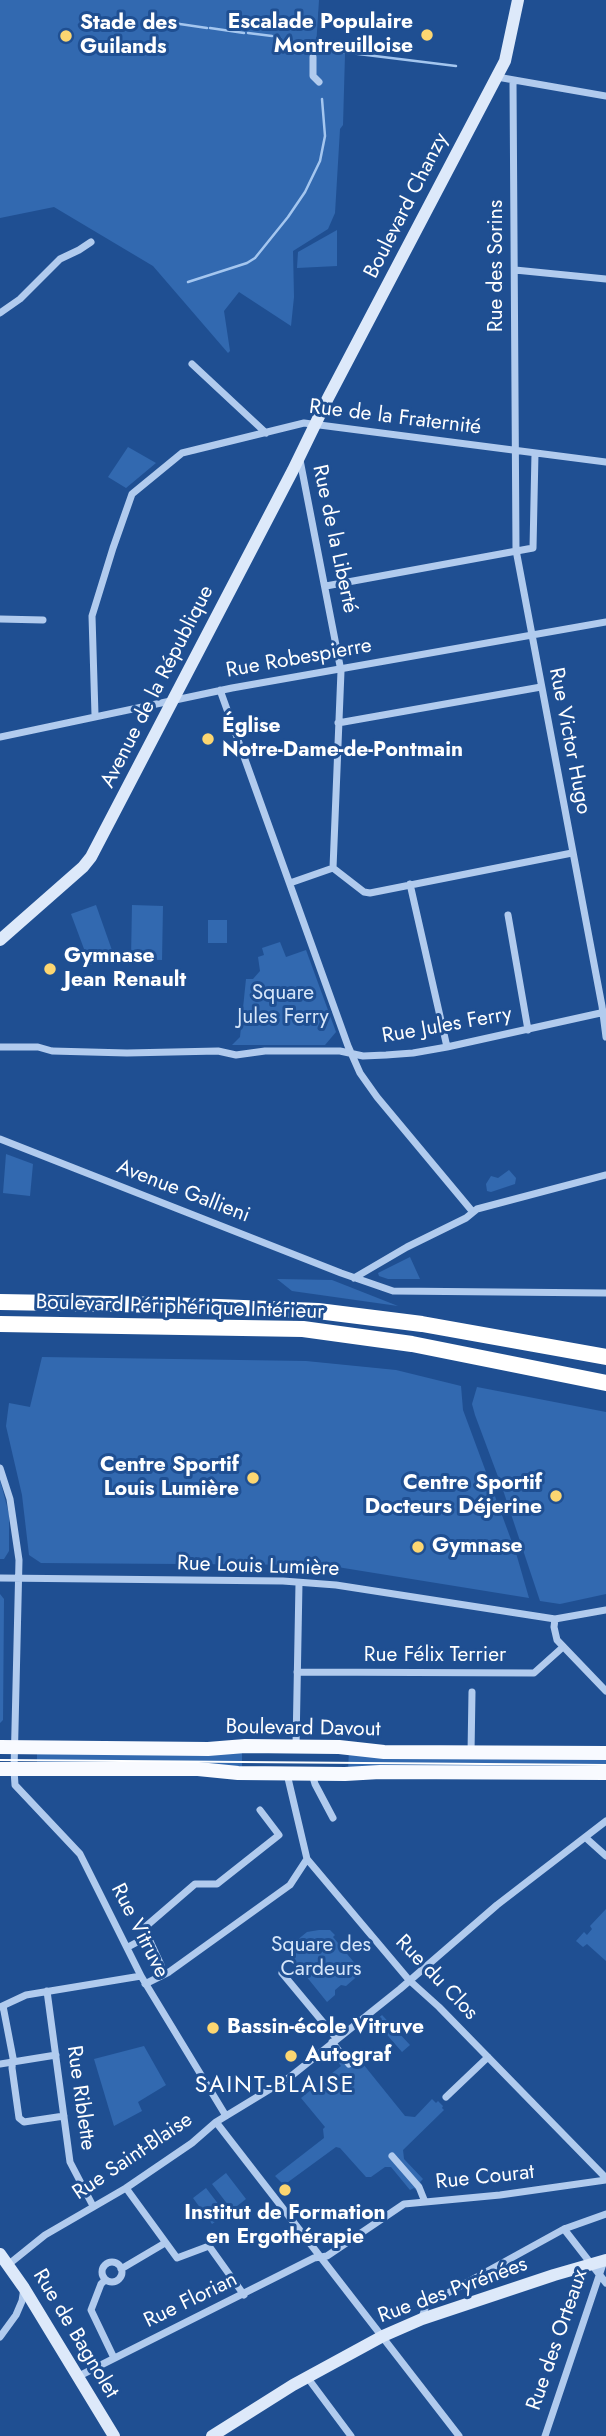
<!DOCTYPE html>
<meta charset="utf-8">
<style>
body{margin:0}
canvas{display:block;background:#1f4f92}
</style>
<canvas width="606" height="2436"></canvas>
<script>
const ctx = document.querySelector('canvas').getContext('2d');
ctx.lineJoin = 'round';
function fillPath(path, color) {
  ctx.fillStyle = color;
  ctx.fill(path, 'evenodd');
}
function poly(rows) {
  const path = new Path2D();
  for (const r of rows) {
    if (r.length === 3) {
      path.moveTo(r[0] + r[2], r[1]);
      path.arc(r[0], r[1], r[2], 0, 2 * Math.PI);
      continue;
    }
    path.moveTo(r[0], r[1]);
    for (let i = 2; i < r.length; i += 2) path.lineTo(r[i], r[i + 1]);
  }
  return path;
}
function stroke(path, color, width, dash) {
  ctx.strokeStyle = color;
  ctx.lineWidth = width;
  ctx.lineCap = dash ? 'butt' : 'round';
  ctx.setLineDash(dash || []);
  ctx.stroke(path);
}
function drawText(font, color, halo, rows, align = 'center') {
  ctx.font = font + ' Jost,sans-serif';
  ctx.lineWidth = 6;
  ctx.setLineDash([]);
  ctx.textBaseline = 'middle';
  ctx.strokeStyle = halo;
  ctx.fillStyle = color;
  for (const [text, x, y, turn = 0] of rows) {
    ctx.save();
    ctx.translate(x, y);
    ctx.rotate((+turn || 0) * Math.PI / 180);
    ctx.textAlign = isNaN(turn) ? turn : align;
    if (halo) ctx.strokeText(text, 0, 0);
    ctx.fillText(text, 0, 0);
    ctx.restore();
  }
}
const green = poly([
 [0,0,319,0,316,47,345,54,343,125,340,129,335,213,328,229,293,251,294,297,291,326,239,292,224,311,230,351,228,353,153,266,54,207,0,218],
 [337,230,337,266,297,268,298,252],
 [128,447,156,463,126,488,108,477],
 [96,905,114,956,90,965,71,914],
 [132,905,163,906,162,960,131,959],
 [208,920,227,920,227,943,208,943],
 [280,942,286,957,306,950,336,1032,325,1045,232,1045,240,1037,246,979,253,979,260,971,258,957,264,955,262,948],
 [6,1154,33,1164,30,1196,3,1193],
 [509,1170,516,1178,515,1184,491,1192,487,1191,486,1184,491,1176,498,1178],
 [410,1257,420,1279,388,1279,379,1276,378,1273],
 [277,1279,332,1280,398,1306,292,1291],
 [42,1357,306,1361,396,1370,461,1386,463,1410,516,1553,529,1598,325,1565,41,1563,29,1555,22,1495,6,1426,9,1403,30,1407],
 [477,1387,606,1412,606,1594,560,1604,540,1601,503,1490,475,1415,472,1404],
 [0,1480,9,1514,9,1551,4,1559,0,1559],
 [0,1594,4,1599,3,1720,0,1723],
 [242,1750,242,1769,37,1763,37,1754],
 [349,1751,606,1758,606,1767,348,1770],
 [606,1909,606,1961,587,1944,583,1947,576,1941,584,1932,587,1935,592,1929,590,1926],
 [319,1930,330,1930,335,1935,333,1937,362,1972,346,1986,341,1985,335,1990,335,1995,327,2002,285,1950,307,1932],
 [382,2015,410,2045,402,2052,375,2021],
 [144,2046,166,2085,138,2102,142,2111,114,2126,94,2059],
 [346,2049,352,2056,355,2054,405,2116,415,2117,432,2099,436,2103,438,2101,443,2106,442,2108,444,2110,403,2150,404,2159,423,2179,420,2182,422,2185,416,2190,414,2188,410,2190,391,2167,385,2167,371,2177,366,2177,340,2148,336,2147,284,2185,275,2176,324,2138,323,2129,325,2127,301,2098,341,2066,335,2058],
 [226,2173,246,2199,232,2210,212,2184],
 [206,2188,226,2214,212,2224,193,2198]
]);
const stream = poly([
 [173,23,207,28],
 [210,28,244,33],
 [248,33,272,36],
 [276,37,280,38],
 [326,50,456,66],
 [188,282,247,263,255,258,288,217,305,192,320,161,325,136,322,99]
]);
const street = poly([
 [313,57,313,76,319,82],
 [497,77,606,96],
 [513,81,516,550,602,1006,606,1037],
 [515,270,606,279],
 [0,313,20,299,60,259,79,250,91,242],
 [192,364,266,433],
 [300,460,341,671,333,868],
 [326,586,533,548,535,453],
 [0,619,43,620],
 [220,690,348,1046,360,1073,377,1097,472,1211],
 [95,715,92,616,113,548,132,494,182,453,304,423,606,462],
 [338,723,541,687],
 [0,737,232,688,606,622],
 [290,883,333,868,364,892,370,893,572,853],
 [410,884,447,1047],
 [508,915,528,1030],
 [0,1047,38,1047,52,1051,127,1053,218,1051,236,1055,265,1051,340,1051,363,1056,386,1055,413,1053,447,1047,605,1012],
 [0,1139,341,1273,393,1291,606,1293],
 [354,1278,407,1247,466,1218,477,1209,606,1175],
 [0,1468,10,1499,19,1560,14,1770,15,1785,80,1854,141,1976,226,2116],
 [0,1578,283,1581,336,1585,555,1619,606,1610],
 [555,1619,554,1627,557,1640,606,1691],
 [297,1672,534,1673,563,1647],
 [296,1746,299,1583],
 [471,1753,472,1692],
 [287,1774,307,1859,409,1980,439,2007,606,2178],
 [312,1774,315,1784,333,1818],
 [586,1838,606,1856],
 [128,1947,143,1939,157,1965,161,1965,144,1928,195,1884,217,1884,279,1835,260,1810],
 [282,1973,337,2039],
 [145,1984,169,1972,290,1885,307,1859],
 [47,1991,70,2162,93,2206],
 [3,2006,13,2058,12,2068,19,2118,24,2122,64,2116],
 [0,2007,26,1995,141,1976],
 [332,2042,349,2064],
 [0,2064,56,2055],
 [446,2097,488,2057],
 [216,2122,459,2436],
 [392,2156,419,2187,425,2202],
 [126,2188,177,2258,209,2246,244,2295],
 [564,2229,606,2283],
 [112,2272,10],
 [9,2264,45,2235,126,2188,192,2143,216,2122,290,2077,400,1989,497,1905,606,1821],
 [121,2269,165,2243],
 [105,2280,101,2284,91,2310,114,2358],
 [422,2318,426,2305,564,2229,606,2214],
 [0,2337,16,2315,22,2301,24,2288],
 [77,2377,314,2258,327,2256,404,2204,500,2195,606,2180],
 [307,2377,351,2436],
 [545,2436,604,2261]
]);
const secondary = poly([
 [0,940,83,867,91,857,293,470,328,398,505,61,518,0],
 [0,2254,24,2288,114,2436],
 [212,2436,293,2385,383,2336,422,2319,554,2275,606,2260]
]);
const primary = poly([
 [0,1747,208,1749,245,1746,339,1747,384,1752,606,1753],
 [0,1769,198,1769,238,1773,345,1774,380,1772,606,1773]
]);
const highway = poly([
 [0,1302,168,1305,318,1311,422,1324,606,1357],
 [0,1324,303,1329,412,1344,606,1383]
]);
const tram = poly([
 [0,1760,606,1765]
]);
const markers = [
 [427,35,7,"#fcd671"],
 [66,36,7,"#fcd671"],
 [208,739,7,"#fcd671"],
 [50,969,7,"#fcd671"],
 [253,1478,7,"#fcd671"],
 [556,1496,7,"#fcd671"],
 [418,1547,7,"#fcd671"],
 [213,2028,7,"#fcd671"],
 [291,2056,7,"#fcd671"],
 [285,2190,7,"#fcd671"]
];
const poiNames = [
 ["Escalade Populaire",413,23,"right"],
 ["Montreuilloise",413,47,"right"],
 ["Stade des",80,24],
 ["Guilands",80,48],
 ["Église",222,727],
 ["Notre-Dame-de-Pontmain",222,751],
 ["Gymnase",64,957],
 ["Jean Renault",64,981],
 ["Centre Sportif",239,1466,"right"],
 ["Louis Lumière",239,1490,"right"],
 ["Centre Sportif",542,1484,"right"],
 ["Docteurs Déjerine",542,1508,"right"],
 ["Gymnase",432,1547],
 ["Bassin-école Vitruve",227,2028],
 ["Autograf",305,2056],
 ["Institut de Formation",285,2214,"center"],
 ["en Ergothérapie",285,2238,"center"]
];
const streetNames = [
 ["Boulevard Chanzy",407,206,-63],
 ["Rue des Sorins",497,266,-90],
 ["Rue de la Fraternité",395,418,7],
 ["Rue de la Liberté",334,539,78],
 ["Rue Robespierre",299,659,-10],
 ["Avenue de la République",158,687,-63],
 ["Rue Victor Hugo",569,741,79],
 ["Rue Jules Ferry",447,1026,-10],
 ["Avenue Gallieni",183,1192,21],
 ["Boulevard Périphérique Intérieur",180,1308,2],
 ["Rue Louis Lumière",258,1567,2],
 ["Rue Félix Terrier",435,1656],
 ["Boulevard Davout",303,1729,1],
 ["Rue Vitruve",139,1931,63],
 ["Rue du Clos",436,1978,46],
 ["Rue Riblette",80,2098,82],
 ["Rue Saint-Blaise",133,2157,-34],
 ["Rue Courat",485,2178,-6],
 ["Rue des Pyrénées",453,2291,-20],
 ["Rue Florian",191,2301,-26],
 ["Rue de Bagnolet",75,2334,59],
 ["Rue des Orteaux",558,2340,-71]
];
const parkNames = [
 ["Square",283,994],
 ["Jules Ferry",283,1018],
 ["Square des",321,1946],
 ["Cardeurs",321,1970]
];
const neighbourhoodNames = [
 ["SAINT-BLAISE",275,2086]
];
fillPath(green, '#3269b0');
stroke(stream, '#a4c6ef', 2.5);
stroke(street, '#b1cbee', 7);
stroke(secondary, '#dde9fa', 12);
stroke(primary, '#f8faff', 14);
stroke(highway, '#fff', 16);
stroke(tram, '#fff', 2);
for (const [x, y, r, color] of markers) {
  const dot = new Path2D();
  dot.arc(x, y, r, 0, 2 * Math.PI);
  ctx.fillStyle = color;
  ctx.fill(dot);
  stroke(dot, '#1f4f92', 2.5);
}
drawText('bold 21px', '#fff', '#1f4f92', poiNames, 'left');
drawText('21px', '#fff', '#1f4f92', streetNames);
drawText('21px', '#d6e6fa', '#1f4f92', parkNames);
ctx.letterSpacing = '2px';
drawText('23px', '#fff', '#1f4f92', neighbourhoodNames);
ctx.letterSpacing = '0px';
</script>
